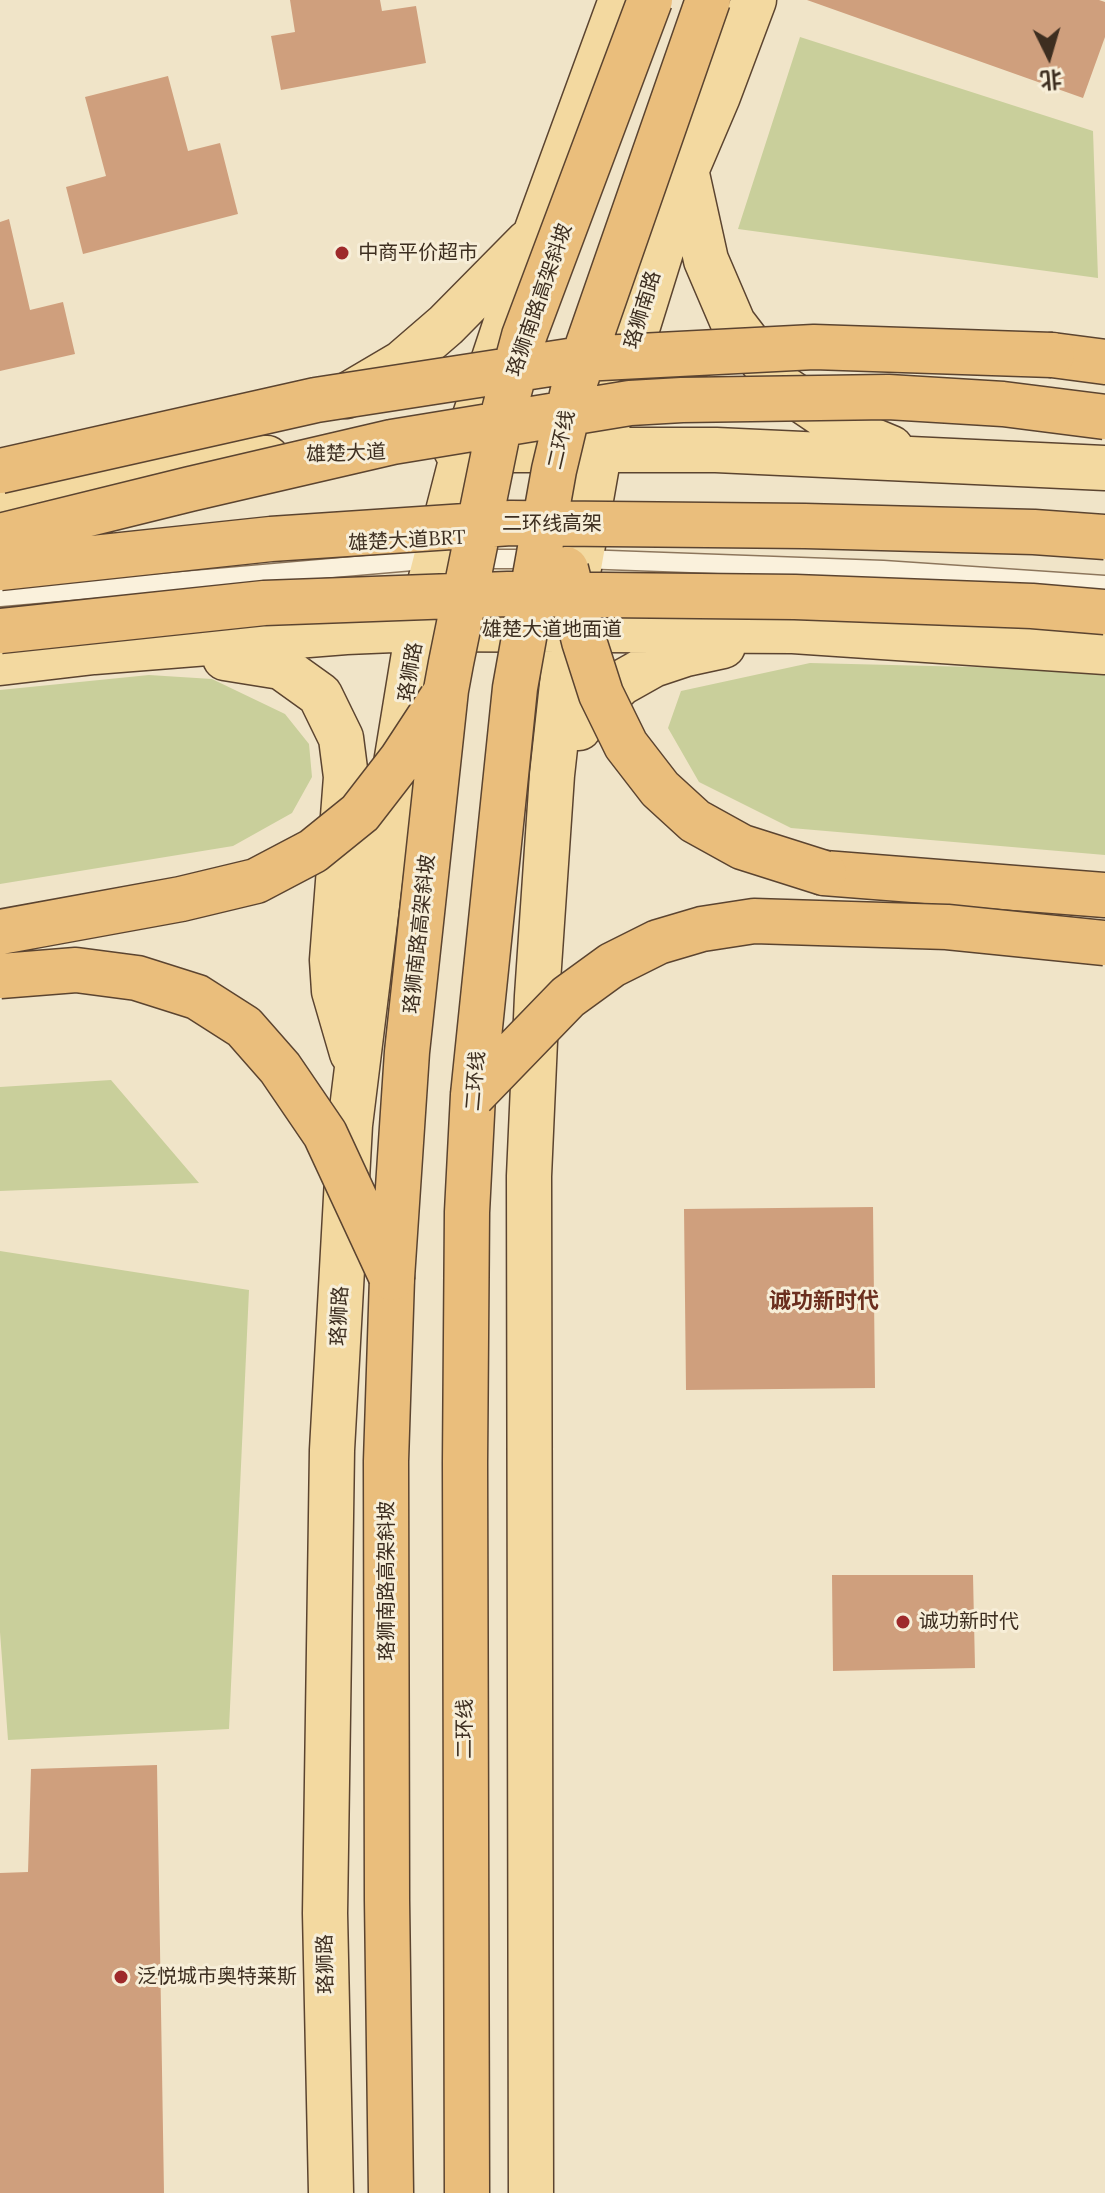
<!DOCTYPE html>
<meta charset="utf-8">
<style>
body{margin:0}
#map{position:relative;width:1105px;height:2193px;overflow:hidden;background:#f0e4c8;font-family:Lora,"Noto Sans SC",serif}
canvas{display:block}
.north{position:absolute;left:1009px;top:16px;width:80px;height:80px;-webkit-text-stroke:6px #f7eed8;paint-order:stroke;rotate:175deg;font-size:22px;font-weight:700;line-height:32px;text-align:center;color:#3d2e20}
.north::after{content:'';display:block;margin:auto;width:28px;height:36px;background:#3d2e20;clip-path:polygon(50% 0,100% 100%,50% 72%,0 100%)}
</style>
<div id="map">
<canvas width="1105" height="2193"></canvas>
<div class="north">北</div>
</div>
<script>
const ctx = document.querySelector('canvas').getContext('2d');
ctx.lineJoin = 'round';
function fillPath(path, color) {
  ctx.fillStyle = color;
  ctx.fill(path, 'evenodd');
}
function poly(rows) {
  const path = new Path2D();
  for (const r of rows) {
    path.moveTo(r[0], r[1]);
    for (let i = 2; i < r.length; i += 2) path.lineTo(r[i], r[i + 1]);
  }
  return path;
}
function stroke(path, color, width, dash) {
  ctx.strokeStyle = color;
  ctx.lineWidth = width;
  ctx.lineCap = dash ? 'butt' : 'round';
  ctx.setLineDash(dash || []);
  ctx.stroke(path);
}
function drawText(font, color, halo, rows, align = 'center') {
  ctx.font = font + ' Lora,"Noto Sans SC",serif';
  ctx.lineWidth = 6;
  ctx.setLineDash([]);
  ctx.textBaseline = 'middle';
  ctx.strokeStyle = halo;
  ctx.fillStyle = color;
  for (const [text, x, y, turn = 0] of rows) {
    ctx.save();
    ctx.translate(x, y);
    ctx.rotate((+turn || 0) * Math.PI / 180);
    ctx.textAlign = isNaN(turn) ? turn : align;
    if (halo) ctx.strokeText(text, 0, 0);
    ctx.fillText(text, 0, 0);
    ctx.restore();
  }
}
const green = poly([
 [800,37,1093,131,1098,278,738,229],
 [810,663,1055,669,1105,673,1105,855,791,828,699,782,668,728,681,691],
 [149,675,212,679,285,714,309,744,312,777,292,813,233,846,0,884,0,690],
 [111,1080,199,1183,0,1191,0,1087],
 [0,1251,249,1290,229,1729,8,1740,0,1632]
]);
const building = poly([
 [290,0,380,0,382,11,416,6,426,63,281,90,271,36,295,32],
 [807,0,1099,0,1105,2,1105,37,1083,98],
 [168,76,188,151,220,143,238,214,83,254,66,187,106,176,85,97],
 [9,219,30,310,63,302,75,354,0,371,0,222],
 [873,1207,875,1388,686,1390,684,1209],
 [832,1575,973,1575,975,1668,833,1671],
 [157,1765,164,2193,0,2193,0,1873,28,1872,31,1769]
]);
const service = poly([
 [473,559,539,559],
 [581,559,883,570,1105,585],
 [0,597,435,559]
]);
const primary = poly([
 [687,174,706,260,733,323,782,387,843,428,891,448],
 [346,396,402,363,446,325,528,242],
 [456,450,716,450,1105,468],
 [0,493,228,459,267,458],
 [225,658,281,667,320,695,341,738,346,777,332,960,334,991,352,1053],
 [0,663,94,652,346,632,418,629,793,631,1105,652],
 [579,728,587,716,621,683,653,665,686,654,723,646],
 [331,2193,325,1913,332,1450,350,1125,390,800,418,629,464,449,535,235,621,0],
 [531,2193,529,1176,537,996,552,775,568,630,600,448,686,171,718,96,754,0]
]);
const trunk = poly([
 [1052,355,1105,362],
 [824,873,1105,895],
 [391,2193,387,1900,386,1461,392,1278],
 [467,2193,465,1462,467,1212,473,1095]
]);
const trunkBridge = poly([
 [0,471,316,400,582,359,814,347,1052,355],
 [0,536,190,489,392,442,630,403,682,400,888,397,1003,404,1105,417],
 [0,568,271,539,511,523,805,526,1034,532,1105,537],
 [566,569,584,641,601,694,626,745,660,789,695,821,742,847,824,873],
 [0,631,264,603,508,594,795,597,1032,606,1105,612],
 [0,932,181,899,256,881,313,851,360,813,401,760,441,699],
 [0,976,76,970,137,978,197,997,244,1027,280,1068,325,1134,390,1274],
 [473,1095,515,688,554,470,575,382,708,0],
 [473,1095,568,997,612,965,658,942,702,929,754,921,947,927,1105,943],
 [392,1278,407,1052,446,690,451,663,497,437,524,336,650,0]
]);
const markers = [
 [342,253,8,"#9e2a2b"],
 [903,1622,8,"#9e2a2b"],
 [121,1977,8,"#9e2a2b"]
];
const poiNames = [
 ["中商平价超市",358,253],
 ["诚功新时代",919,1622],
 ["泛悦城市奥特莱斯",137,1977]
];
const streetNames = [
 ["珞狮南路高架斜坡",540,300,-71],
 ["珞狮南路",643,310,-73],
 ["二环线",562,440,-77],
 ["雄楚大道",346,454,-2],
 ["二环线高架",552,524],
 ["雄楚大道BRT",407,541,-3],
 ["雄楚大道地面道",552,630],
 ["珞狮路",411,672,-80],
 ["珞狮南路高架斜坡",420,934,-84],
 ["二环线",476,1081,-85],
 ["珞狮路",340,1316,-87],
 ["珞狮南路高架斜坡",387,1581,-90],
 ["二环线",465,1729,-90],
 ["珞狮路",326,1964,-91]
];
const neighbourhoodNames = [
 ["诚功新时代",824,1302]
];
fillPath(green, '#c9cf9b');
fillPath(building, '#cf9f7d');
stroke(service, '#8d765c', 21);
stroke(primary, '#5b4430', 47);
stroke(trunk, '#5b4430', 47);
stroke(service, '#faf1dc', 18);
stroke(primary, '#f3d9a0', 44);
stroke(trunk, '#eabe7c', 44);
stroke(trunkBridge, '#5b4430', 47, []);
stroke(trunkBridge, '#eabe7c', 44);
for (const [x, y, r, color] of markers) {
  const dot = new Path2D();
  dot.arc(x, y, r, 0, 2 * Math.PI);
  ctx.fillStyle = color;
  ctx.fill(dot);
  stroke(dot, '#f7eed8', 3);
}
drawText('20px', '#3d2e20', '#f7eed8', poiNames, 'left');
drawText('20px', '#3d2e20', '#f7eed8', streetNames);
drawText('bold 22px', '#6b2e1e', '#f7eed8', neighbourhoodNames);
</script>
